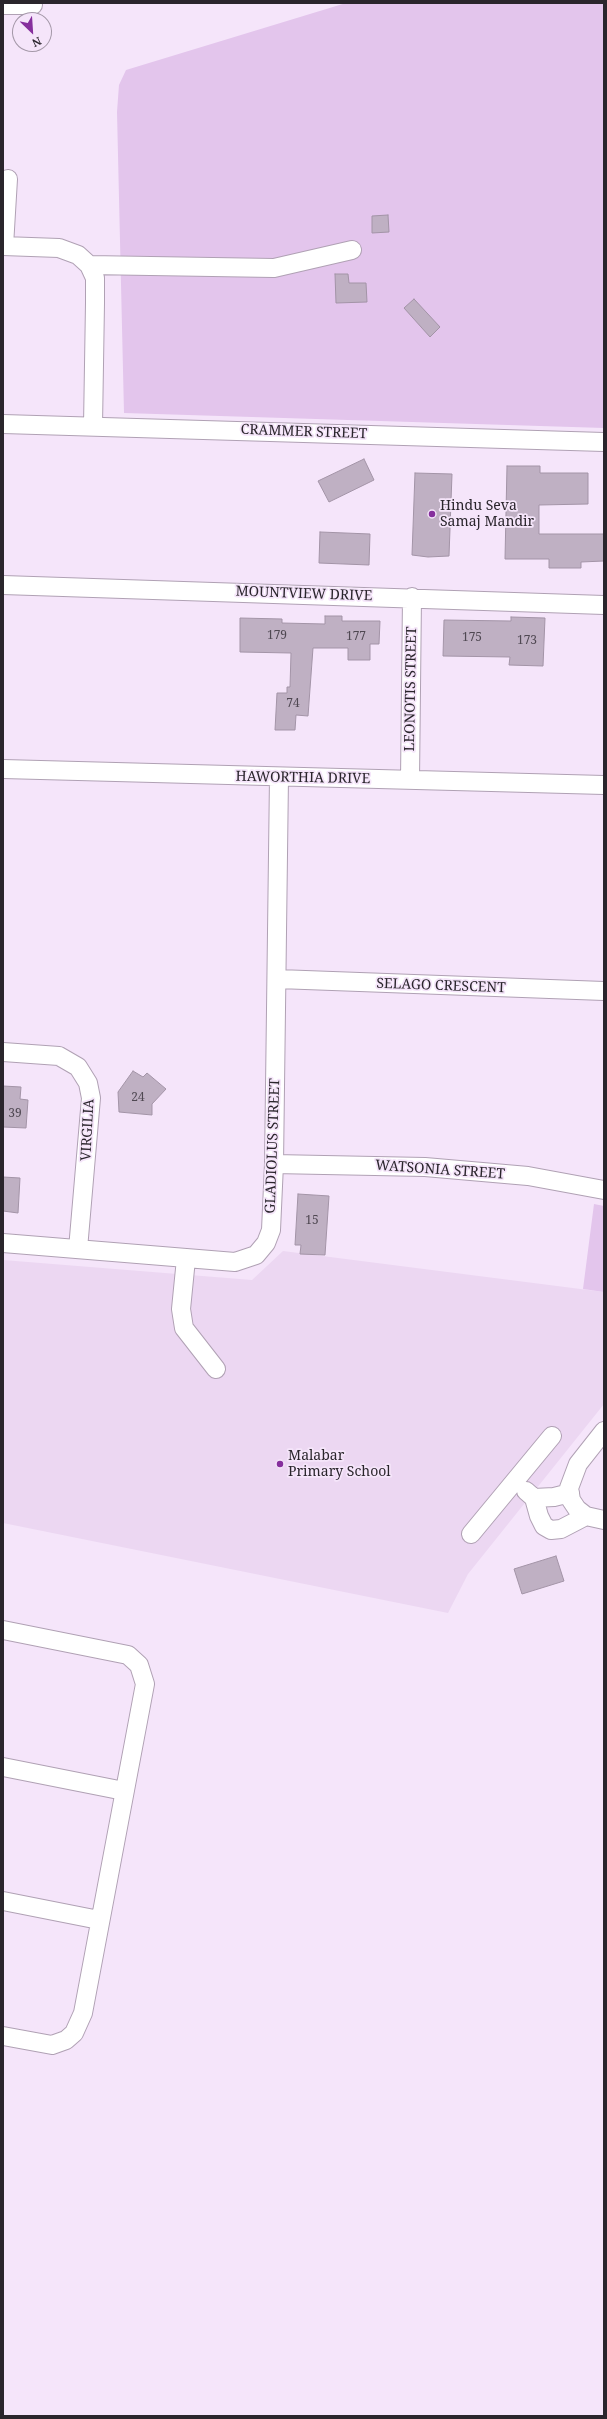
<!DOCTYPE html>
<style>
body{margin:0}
#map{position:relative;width:607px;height:2419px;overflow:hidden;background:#f5e5fa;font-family:"Noto Serif",serif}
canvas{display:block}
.frame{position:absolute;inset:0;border:4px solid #2a252c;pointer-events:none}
.north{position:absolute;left:12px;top:12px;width:40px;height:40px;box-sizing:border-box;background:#f5e5fa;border:1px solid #a498a8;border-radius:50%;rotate:155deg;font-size:11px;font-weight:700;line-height:16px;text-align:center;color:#2a252c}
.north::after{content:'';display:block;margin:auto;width:14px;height:18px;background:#862f9d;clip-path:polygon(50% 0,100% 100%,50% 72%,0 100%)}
</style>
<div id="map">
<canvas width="607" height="2419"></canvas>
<div class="frame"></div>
<div class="north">N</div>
</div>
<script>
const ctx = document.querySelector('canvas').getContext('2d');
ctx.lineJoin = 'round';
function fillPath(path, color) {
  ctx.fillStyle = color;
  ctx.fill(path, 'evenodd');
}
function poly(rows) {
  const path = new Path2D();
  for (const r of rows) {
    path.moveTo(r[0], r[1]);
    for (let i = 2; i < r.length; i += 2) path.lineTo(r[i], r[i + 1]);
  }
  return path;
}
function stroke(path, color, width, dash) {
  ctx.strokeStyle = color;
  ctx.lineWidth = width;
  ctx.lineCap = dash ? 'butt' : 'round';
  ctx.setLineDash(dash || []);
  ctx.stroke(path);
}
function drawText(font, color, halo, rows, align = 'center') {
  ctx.font = font + ' "Noto Serif",serif';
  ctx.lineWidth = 3.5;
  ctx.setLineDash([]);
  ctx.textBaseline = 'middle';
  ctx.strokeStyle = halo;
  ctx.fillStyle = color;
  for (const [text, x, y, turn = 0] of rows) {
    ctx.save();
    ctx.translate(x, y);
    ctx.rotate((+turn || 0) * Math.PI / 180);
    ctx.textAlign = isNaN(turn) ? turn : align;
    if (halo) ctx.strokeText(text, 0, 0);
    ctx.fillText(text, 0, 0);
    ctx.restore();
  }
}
const built = poly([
 [283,1251,604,1292,604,1404,468,1574,448,1613,3,1523,3,1260,252,1280]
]);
const green = poly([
 [346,3,604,3,604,428,124,413,117,112,119,85,126,70],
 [594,1204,604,1206,604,1292,583,1289]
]);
const building = poly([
 [388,215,389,232,372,233,372,216,388,215],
 [335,274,348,274,349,283,366,283,367,302,336,303,335,274],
 [414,299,440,327,430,337,404,308,414,299],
 [364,459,374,480,329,502,318,481,364,459],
 [507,466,540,466,540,473,588,473,588,504,539,505,539,534,604,534,604,561,581,562,581,568,549,568,549,559,505,559,507,466],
 [415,473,452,474,449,556,428,557,412,555,415,473],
 [320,532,370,534,369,565,319,563,320,532],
 [325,616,342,616,342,621,380,621,379,644,370,644,370,660,348,660,348,648,313,648,308,716,296,715,295,730,275,730,277,693,287,693,287,687,290,687,291,653,240,652,240,618,282,619,282,623,325,624,325,616],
 [511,617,545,618,543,666,509,665,510,657,443,656,444,620,511,621,511,617],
 [133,1071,143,1077,147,1073,166,1089,152,1104,152,1115,119,1112,118,1092,133,1071],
 [3,1086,21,1087,20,1099,28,1100,26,1128,3,1127,3,1086],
 [3,1177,20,1178,18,1213,3,1211,3,1177],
 [298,1194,329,1196,325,1255,300,1254,301,1245,295,1245,298,1194],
 [556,1556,564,1581,522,1594,514,1569,556,1556]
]);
const minor = poly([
 [3,5,33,5],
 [3,246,59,248,78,255,89,265,95,278,95,303,93,426],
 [4,246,8,179],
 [89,265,274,268,352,250],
 [3,424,604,442],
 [3,585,604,605],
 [3,769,604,785],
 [410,780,412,597],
 [278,979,604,991],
 [3,1052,59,1056,78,1067,88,1083,91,1098,78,1249],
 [274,1164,425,1167,528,1176,604,1190],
 [3,1243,235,1262,256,1255,266,1243,271,1230,274,1164,279,777],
 [186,1259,181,1309,184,1328,216,1369],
 [604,1431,578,1464,569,1488,571,1500,577,1509,586,1516,604,1520],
 [526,1491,534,1498,554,1497,570,1493],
 [534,1498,539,1516,544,1526,551,1530,561,1529,586,1516],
 [471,1534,552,1436],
 [3,1630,128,1655,139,1665,145,1684,83,2013,74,2033,66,2040,52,2045,3,2036],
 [3,1767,124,1791],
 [3,1901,99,1920]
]);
const markers = [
 [432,514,4,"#862f9d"],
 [280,1464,4,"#862f9d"]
];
const numberNames = [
 ["179",277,636],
 ["177",356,637],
 ["175",472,638],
 ["173",527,641],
 ["74",293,704],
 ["24",138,1098],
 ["39",15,1114],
 ["15",312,1221]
];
const streetNames = [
 ["CRAMMER STREET",304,432,2],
 ["MOUNTVIEW DRIVE",304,594,2],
 ["LEONOTIS STREET",411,689,-89],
 ["HAWORTHIA DRIVE",303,778,1],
 ["SELAGO CRESCENT",441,986,2],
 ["VIRGILIA",88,1130,-87],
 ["GLADIOLUS STREET",273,1146,-88],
 ["WATSONIA STREET",440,1170,4]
];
const poiNames = [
 ["Hindu Seva",440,506],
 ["Samaj Mandir",440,522],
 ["Malabar",288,1456],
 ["Primary School",288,1472]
];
fillPath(built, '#ecd7f2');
fillPath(green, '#e3c5ec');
fillPath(building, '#bfb0c3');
stroke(building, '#a394a7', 1);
stroke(minor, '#b0a1b4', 20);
stroke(minor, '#fff', 18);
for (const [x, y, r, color] of markers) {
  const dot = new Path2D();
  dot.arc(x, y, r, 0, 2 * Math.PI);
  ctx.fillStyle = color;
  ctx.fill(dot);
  stroke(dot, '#f5e5fa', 1.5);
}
drawText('12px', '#4f4852', null, numberNames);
drawText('14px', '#2a252c', '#f5e5fa', streetNames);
drawText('14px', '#2a252c', '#f5e5fa', poiNames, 'left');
</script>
